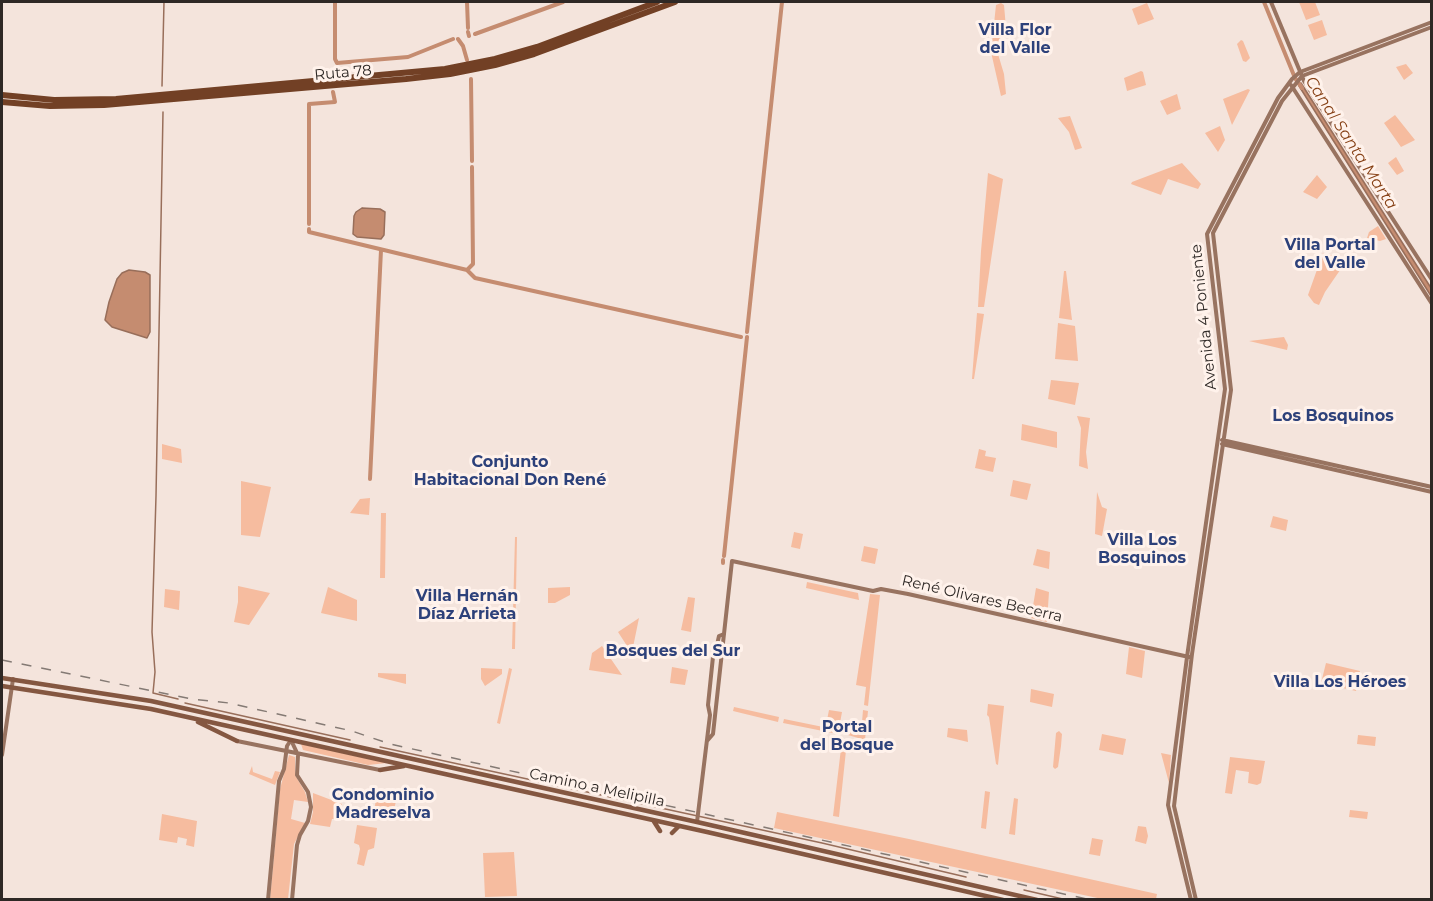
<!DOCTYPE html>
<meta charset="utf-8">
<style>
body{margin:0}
#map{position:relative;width:1433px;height:901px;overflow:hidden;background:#f4e4dc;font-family:Montserrat,sans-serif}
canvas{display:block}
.frame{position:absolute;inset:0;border:3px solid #2e2825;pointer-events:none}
</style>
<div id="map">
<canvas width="1433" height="901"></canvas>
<div class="frame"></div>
</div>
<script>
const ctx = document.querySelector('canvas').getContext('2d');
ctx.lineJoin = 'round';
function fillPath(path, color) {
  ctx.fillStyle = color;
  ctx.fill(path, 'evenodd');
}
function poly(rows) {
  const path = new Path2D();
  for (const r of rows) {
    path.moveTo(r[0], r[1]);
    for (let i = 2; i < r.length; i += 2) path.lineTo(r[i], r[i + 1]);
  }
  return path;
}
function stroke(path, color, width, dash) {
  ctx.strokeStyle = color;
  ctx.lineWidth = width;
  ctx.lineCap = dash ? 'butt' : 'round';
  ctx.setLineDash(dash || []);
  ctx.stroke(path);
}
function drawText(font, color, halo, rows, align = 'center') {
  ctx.font = font + ' Montserrat,sans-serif';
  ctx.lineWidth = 6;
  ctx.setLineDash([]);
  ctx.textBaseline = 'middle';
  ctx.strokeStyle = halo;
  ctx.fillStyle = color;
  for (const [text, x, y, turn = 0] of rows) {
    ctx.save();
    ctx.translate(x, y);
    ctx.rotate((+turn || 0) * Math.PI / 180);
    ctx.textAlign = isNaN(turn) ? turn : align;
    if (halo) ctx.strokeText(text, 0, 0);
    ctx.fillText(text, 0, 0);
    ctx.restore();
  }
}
const green = poly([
 [1299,2,1315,2,1320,15,1306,20],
 [1001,3,1004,5,1006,28,999,29,1001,42,998,54,1004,74,1006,94,1001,96,991,52,996,5],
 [1147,3,1154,19,1138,25,1132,9],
 [1322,20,1327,35,1314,40,1308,25],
 [1038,40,1039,54,1027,56,1026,41],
 [1241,40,1243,41,1250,58,1246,62,1243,61,1237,44],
 [1406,64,1413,73,1404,80,1396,67],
 [1141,71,1143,72,1146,85,1127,91,1124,78],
 [1248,89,1250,90,1232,125,1223,99],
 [1177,94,1181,109,1167,115,1160,101],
 [1395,115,1415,140,1401,147,1384,123],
 [1070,116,1082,148,1075,150,1069,132,1058,118],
 [1220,126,1225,140,1218,152,1205,133],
 [1396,157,1404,171,1397,175,1388,163],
 [1182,163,1201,184,1198,189,1168,179,1161,195,1131,184,1132,182],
 [988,173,1003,179,984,307,978,307,981,251],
 [1317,175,1327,187,1317,199,1303,192],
 [1378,226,1386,239,1380,241,1367,238,1369,232],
 [1323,253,1347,260,1325,292,1319,305,1314,303,1308,295],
 [1064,271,1066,271,1072,320,1059,318],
 [977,313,984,314,974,379,972,379],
 [1058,323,1075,326,1078,361,1055,359],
 [1284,337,1288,345,1287,350,1249,341],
 [1051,380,1079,383,1075,405,1048,399],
 [1077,416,1090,418,1086,452,1088,469,1079,466,1081,428],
 [1022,424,1057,432,1057,448,1021,440],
 [162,444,181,449,182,463,162,459],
 [979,449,986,451,985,456,996,458,993,472,975,468],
 [1013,480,1031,484,1027,500,1010,496],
 [241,481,271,487,260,537,241,535],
 [1097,492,1102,507,1107,509,1102,536,1095,534],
 [370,498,369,515,350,513,360,499],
 [381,513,386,513,385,578,380,578],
 [1273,516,1288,520,1286,531,1270,527],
 [794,532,803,534,800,549,791,547],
 [515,537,517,537,515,649,512,649],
 [864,546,878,549,875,564,861,561],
 [1037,549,1050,552,1049,569,1033,565],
 [807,582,858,593,859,600,806,588],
 [238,586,270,593,249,625,234,622,238,602],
 [328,587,357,600,357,621,321,613],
 [570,587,570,595,555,603,548,603,548,588],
 [1036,588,1049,592,1047,622,1031,618],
 [165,589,180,591,179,610,164,607],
 [870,594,880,595,868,706,864,705,866,687,856,685],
 [688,597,695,598,691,632,681,630],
 [639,618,632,652,631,652,618,632],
 [602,646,622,675,589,670,592,653],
 [1129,647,1145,651,1142,678,1126,674],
 [1326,663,1360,671,1356,691,1321,683],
 [672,667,688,670,685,685,670,683],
 [481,668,502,669,502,674,485,686,481,679],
 [509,668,512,669,500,724,497,723],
 [378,673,406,674,406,684,378,677],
 [1031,689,1054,694,1052,707,1030,702],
 [988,704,1004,706,998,765,996,764,989,717,987,715],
 [734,707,779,717,778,722,733,711],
 [829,710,842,712,838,734,783,723,784,719,833,729,834,721,827,720],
 [863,710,868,711,865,740,848,735,849,732,861,734],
 [948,728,967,730,968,742,947,737],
 [1059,731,1062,734,1061,746,1058,767,1055,769,1053,767,1056,733],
 [1102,734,1126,739,1123,755,1099,750],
 [1358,735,1376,737,1375,746,1357,744],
 [842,740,847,741,839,817,833,816],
 [301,744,387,763,368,765,303,750],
 [1161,753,1171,755,1169,783],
 [289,755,295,757,295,775,305,792,308,802,294,800,291,819,305,823,294,844,288,899,270,900,280,789],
 [1230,757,1265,761,1261,783,1257,785,1248,783,1249,772,1236,770,1232,794,1225,793],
 [252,766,253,772,272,779,275,771,280,772,275,785,249,774],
 [985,791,990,792,986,829,981,828],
 [313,793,342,804,340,819,332,819,330,827,310,824,313,812],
 [376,797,396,801,394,810,375,806],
 [1014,798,1018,799,1015,835,1009,834],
 [1350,810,1368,812,1367,819,1349,817],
 [777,812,909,839,1157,894,1156,899,1102,899,774,828],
 [162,814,197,821,194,847,186,845,187,839,178,837,177,843,159,840],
 [357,825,377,828,374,848,368,850,364,866,357,864,360,849,359,845,354,843],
 [1138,826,1146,827,1148,836,1146,844,1135,841],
 [1092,838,1103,840,1100,856,1089,854],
 [514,852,517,896,485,897,483,853]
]);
const water = poly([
 [1301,83,1431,288,1431,296,1299,86,1301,83],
 [362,208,380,209,385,212,384,235,381,239,357,237,353,234,354,216,356,212,362,208],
 [129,270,145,272,150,275,150,332,147,338,112,327,105,320,109,302,117,279,122,273,129,270]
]);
const stream = poly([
 [162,86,164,2],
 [163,112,156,496,152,632,155,672,153,693,178,699],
 [185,703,350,740],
 [380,747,822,843,966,877],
 [1024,890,1067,900]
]);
const canal = poly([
 [335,2,335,59,337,63,408,57,453,39],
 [467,2,468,28],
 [1264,2,1295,78,1302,88],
 [468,32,469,36],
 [475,34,563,2],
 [458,39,463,46,467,60],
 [471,79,472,161],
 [309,224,309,104,335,102,333,92],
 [309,229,309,232,467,270,475,278,741,337],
 [467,270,473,264,472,167],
 [747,332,782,2],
 [370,479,381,250],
 [724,556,747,337],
 [723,563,723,560]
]);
const secondary = poly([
 [1271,2,1304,81,1432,280],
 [1291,85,1432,304],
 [1222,440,1432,487],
 [1222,444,1432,492],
 [237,741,380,770],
 [707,741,713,734,732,561,873,591,881,589,908,594,1189,657],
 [2,755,13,679],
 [697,822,710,715,708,705,714,647,717,645,719,636,724,634],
 [268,900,279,781,284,769,287,746,291,740,298,755,297,775,308,792,311,807,308,821,300,835,297,845,292,900],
 [1191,900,1168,805,1187,657,1225,389,1207,234,1278,98,1292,79,1300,72,1432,22],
 [1196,900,1174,806,1192,654,1231,390,1213,233,1282,101,1302,76,1432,27]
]);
const primary = poly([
 [2,678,151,701,697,822,1037,900],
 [2,686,151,709,707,832,1003,900],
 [198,722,237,741],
 [380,770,404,766],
 [653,820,660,831],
 [672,833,679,826]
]);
const highway = poly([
 [2,95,54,100,116,99,445,69,495,59,537,47,657,2],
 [2,102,50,106,104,105,406,79,450,74,495,65,534,54,675,2]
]);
const rail = poly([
 [2,660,192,699,229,703,352,731,390,744,1091,900]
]);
const streetNames = [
 ["Ruta 78",343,73,-5],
 ["Avenida 4 Poniente",1204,317,-96],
 ["René Olivares Becerra",982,599,13],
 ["Camino a Melipilla",597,788,12]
];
const neighbourhoodNames = [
 ["Villa Flor",1015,30],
 ["del Valle",1015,48],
 ["Villa Portal",1330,245],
 ["del Valle",1330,263],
 ["Los Bosquinos",1333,416],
 ["Conjunto",510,462],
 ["Habitacional Don René",510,480],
 ["Villa Los",1142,540],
 ["Bosquinos",1142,558],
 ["Villa Hernán",467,596],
 ["Díaz Arrieta",467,614],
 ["Bosques del Sur",673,651],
 ["Villa Los Héroes",1340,682],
 ["Portal",847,727],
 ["del Bosque",847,745],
 ["Condominio",383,795],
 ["Madreselva",383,813]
];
const waterNames = [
 ["Canal Santa Marta",1351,143,57]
];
fillPath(green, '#f6bc9f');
fillPath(water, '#c58c70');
stroke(water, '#986e5a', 1.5);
stroke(stream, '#986e5a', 1.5);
stroke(canal, '#c58c70', 4);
stroke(secondary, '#987360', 4);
stroke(primary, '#845741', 4.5);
stroke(highway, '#724025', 6);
stroke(rail, '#847a74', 1.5, [10, 10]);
drawText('15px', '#2e2825', '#fff2eb', streetNames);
drawText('bold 16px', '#2d417a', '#fff2eb', neighbourhoodNames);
drawText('italic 16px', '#864015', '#fff2eb', waterNames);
</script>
